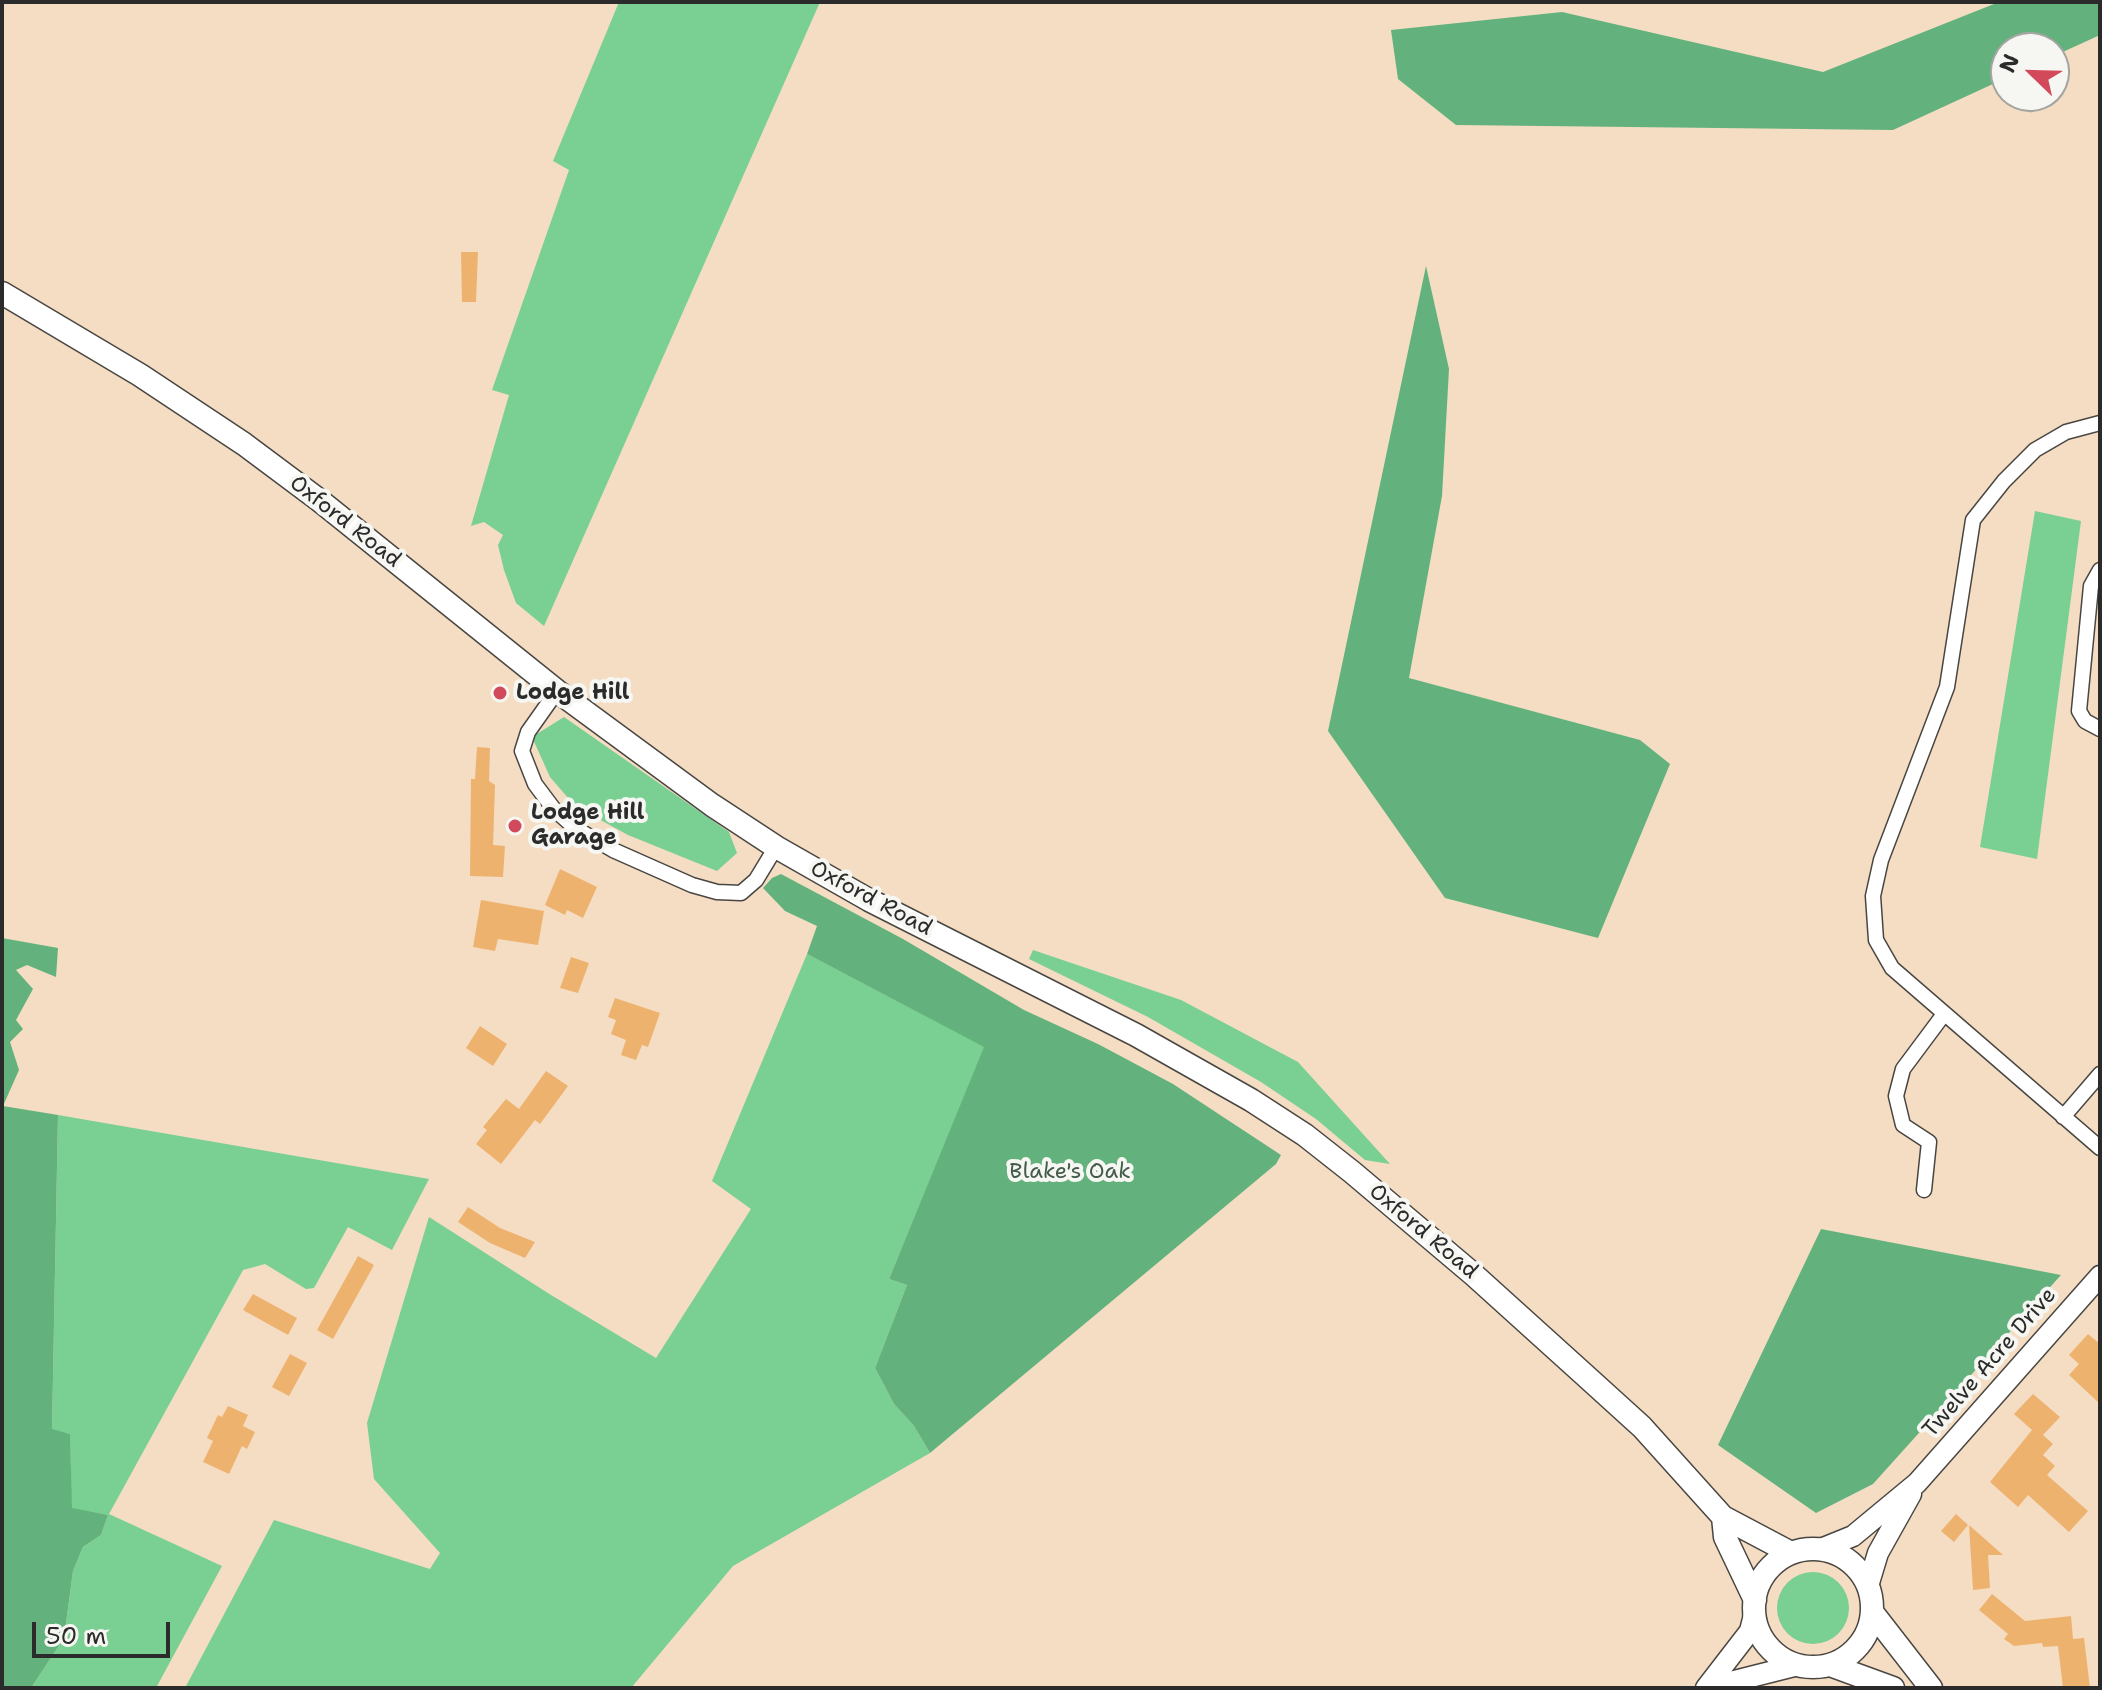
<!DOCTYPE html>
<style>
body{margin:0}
#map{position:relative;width:2102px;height:1690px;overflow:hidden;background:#f4ddc3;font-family:"Shantell Sans",sans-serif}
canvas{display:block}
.frame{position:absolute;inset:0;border:4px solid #2b2b2b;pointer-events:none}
.north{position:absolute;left:1990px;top:32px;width:80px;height:80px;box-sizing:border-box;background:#f6f6f2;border:2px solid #a5a5a2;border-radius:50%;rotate:293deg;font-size:22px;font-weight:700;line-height:32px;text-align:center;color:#2b2b2b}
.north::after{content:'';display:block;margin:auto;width:28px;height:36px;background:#d1495b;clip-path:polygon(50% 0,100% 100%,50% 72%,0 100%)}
.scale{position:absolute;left:32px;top:1622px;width:138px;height:36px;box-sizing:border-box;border:4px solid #2b2b2b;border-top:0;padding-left:10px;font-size:24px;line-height:28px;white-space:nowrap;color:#2b2b2b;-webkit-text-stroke:6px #f6f6f2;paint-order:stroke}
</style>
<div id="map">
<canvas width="2102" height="1690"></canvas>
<div class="frame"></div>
<div class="north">N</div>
<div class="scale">50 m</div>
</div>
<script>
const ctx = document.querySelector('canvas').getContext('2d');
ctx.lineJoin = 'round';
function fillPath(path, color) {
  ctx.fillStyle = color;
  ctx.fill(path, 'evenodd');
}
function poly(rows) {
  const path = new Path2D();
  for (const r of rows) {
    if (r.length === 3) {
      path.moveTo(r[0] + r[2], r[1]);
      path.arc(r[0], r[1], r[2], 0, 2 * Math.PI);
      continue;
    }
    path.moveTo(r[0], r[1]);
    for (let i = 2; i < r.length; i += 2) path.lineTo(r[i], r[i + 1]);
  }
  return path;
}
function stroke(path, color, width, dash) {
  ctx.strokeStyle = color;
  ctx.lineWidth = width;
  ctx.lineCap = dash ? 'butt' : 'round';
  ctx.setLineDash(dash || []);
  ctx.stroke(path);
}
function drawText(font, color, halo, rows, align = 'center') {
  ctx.font = font + ' "Shantell Sans",sans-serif';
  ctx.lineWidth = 8;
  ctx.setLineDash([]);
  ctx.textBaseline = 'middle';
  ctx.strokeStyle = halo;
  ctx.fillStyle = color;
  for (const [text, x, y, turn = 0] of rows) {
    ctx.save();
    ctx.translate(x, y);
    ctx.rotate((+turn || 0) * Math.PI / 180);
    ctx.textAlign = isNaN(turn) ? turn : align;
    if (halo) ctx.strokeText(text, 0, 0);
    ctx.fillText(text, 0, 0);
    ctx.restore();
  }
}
const green = poly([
 [619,2,820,2,544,626,516,603,504,570,498,545,503,535,484,522,471,526,509,395,492,390,569,170,553,161],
 [2035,511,2081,521,2037,859,1980,847],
 [564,717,729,832,737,853,717,871,628,835,575,806,550,777,532,737],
 [1033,950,1181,1000,1298,1062,1390,1164,1365,1160,1316,1119,1261,1082,1148,1017,1029,959],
 [807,954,985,1047,889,1279,907,1285,875,1368,894,1404,914,1426,930,1453,733,1566,631,1688,185,1688,274,1520,430,1569,440,1553,374,1479,367,1423,429,1217,551,1295,656,1358,751,1209,712,1181],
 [58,1115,429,1179,392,1250,348,1227,314,1288,306,1289,265,1264,243,1270,109,1514,222,1566,156,1688,31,1688,64,1638,73,1571,83,1547,101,1535,108,1515,71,1509,70,1434,52,1430],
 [1813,1608,36]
]);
const forest = poly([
 [1999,2,2100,2,2100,35,2054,56,2054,48,2006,48,2006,78,1893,130,1456,125,1398,79,1391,30,1562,12,1823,72],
 [1426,266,1449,369,1442,496,1409,678,1640,740,1670,764,1598,938,1445,898,1328,731],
 [781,874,903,939,1024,1010,1098,1044,1173,1084,1281,1155,1276,1164,930,1453,914,1426,894,1404,875,1368,907,1285,889,1279,984,1047,807,954,817,926,785,911,763,888,772,878],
 [2,938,58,948,56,977,27,965,16,970,33,989,16,1020,23,1029,10,1042,19,1070,3,1106,58,1115,52,1429,70,1434,72,1508,108,1515,101,1535,83,1547,73,1571,64,1638,31,1688,2,1688],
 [1821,1229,2061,1275,1873,1484,1816,1513,1718,1445]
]);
const building = poly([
 [461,252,478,252,476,302,462,302],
 [477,747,490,748,489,781,495,785,493,845,505,846,503,877,470,876,471,779,475,779],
 [560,869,597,887,583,918,567,910,565,915,545,905],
 [481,900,544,911,538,945,498,939,495,951,473,947],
 [571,957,589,963,578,993,560,988],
 [615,998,660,1013,648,1047,642,1045,636,1060,621,1055,626,1040,611,1034,616,1020,608,1017],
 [480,1026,507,1044,493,1066,466,1048],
 [546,1071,568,1086,540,1124,535,1120,501,1164,476,1144,487,1130,483,1127,506,1099,519,1109],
 [468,1207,500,1228,535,1242,525,1258,490,1243,458,1222],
 [358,1256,374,1265,333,1339,317,1330],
 [253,1294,297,1318,288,1335,243,1310],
 [2088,1334,2100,1344,2100,1404,2069,1375,2079,1364,2069,1355],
 [290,1354,307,1363,289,1396,272,1387],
 [2033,1394,2060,1417,2043,1435,2053,1444,2043,1455,2055,1466,2047,1475,2088,1511,2069,1532,2028,1495,2018,1507,1990,1482,2032,1430,2014,1414],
 [228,1406,248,1415,243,1426,255,1432,247,1449,242,1446,229,1474,203,1462,213,1441,207,1438,218,1415,222,1417],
 [1956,1514,1968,1525,1954,1542,1941,1531],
 [1969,1525,2003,1555,1988,1555,1990,1588,1973,1590],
 [1992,1594,2025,1621,2071,1616,2073,1639,2084,1638,2090,1688,2063,1688,2058,1646,2043,1647,2042,1643,2014,1646,2004,1639,2008,1634,1979,1610]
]);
const street = poly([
 [2100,423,2066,432,2035,450,2004,481,1973,520,1947,687,1881,860,1873,896,1876,940,1892,968,2100,1148],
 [2100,570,2091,586,2079,711,2085,721,2100,729],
 [557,691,528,732,522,751,535,784,553,808,575,828,613,850,692,885,717,892,741,893,756,880,776,847],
 [2063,1117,2100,1074],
 [1924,1190,1929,1142,1903,1125,1896,1096,1903,1069,1944,1014]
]);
const secondary = poly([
 [1821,1549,1853,1536,1917,1483,2100,1276],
 [1868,1586,1878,1553,1911,1494],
 [1706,1688,1750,1631,1754,1615],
 [1707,1688,1798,1665]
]);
const primary = poly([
 [2,293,140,375,244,444,319,500,557,691,712,805,776,847,869,900,1136,1035,1251,1100,1305,1135,1352,1172,1474,1275,1588,1378,1642,1427,1723,1517,1791,1553],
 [1723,1517,1725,1537,1755,1600],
 [1813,1608,59],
 [1872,1612,1931,1688],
 [1830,1665,1893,1688]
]);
const markers = [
 [500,693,8,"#d1495b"],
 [515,826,8,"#d1495b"]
];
const streetNames = [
 ["Oxford Road",345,522,38],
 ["Oxford Road",871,899,28],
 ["Oxford Road",1423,1232,40],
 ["Twelve Acre Drive",1990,1363,-49]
];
const poiNames = [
 ["Lodge Hill",516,693],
 ["Lodge Hill",531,813],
 ["Garage",531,838]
];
const parkNames = [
 ["Blake's Oak",1070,1172]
];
fillPath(green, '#7acf93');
fillPath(forest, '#63b27d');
fillPath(building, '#eeb26f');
stroke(street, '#494642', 17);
stroke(secondary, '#494642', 23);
stroke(primary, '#494642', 25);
stroke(street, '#fff', 14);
stroke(secondary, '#fff', 20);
stroke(primary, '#fff', 22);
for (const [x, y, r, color] of markers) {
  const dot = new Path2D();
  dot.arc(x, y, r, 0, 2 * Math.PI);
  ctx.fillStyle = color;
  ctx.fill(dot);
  stroke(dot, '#f6f6f2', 3);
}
drawText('22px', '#2b2b2b', '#f6f6f2', streetNames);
drawText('bold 22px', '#2b2b2b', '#f6f6f2', poiNames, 'left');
drawText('22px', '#435c4a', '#f6f6f2', parkNames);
</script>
